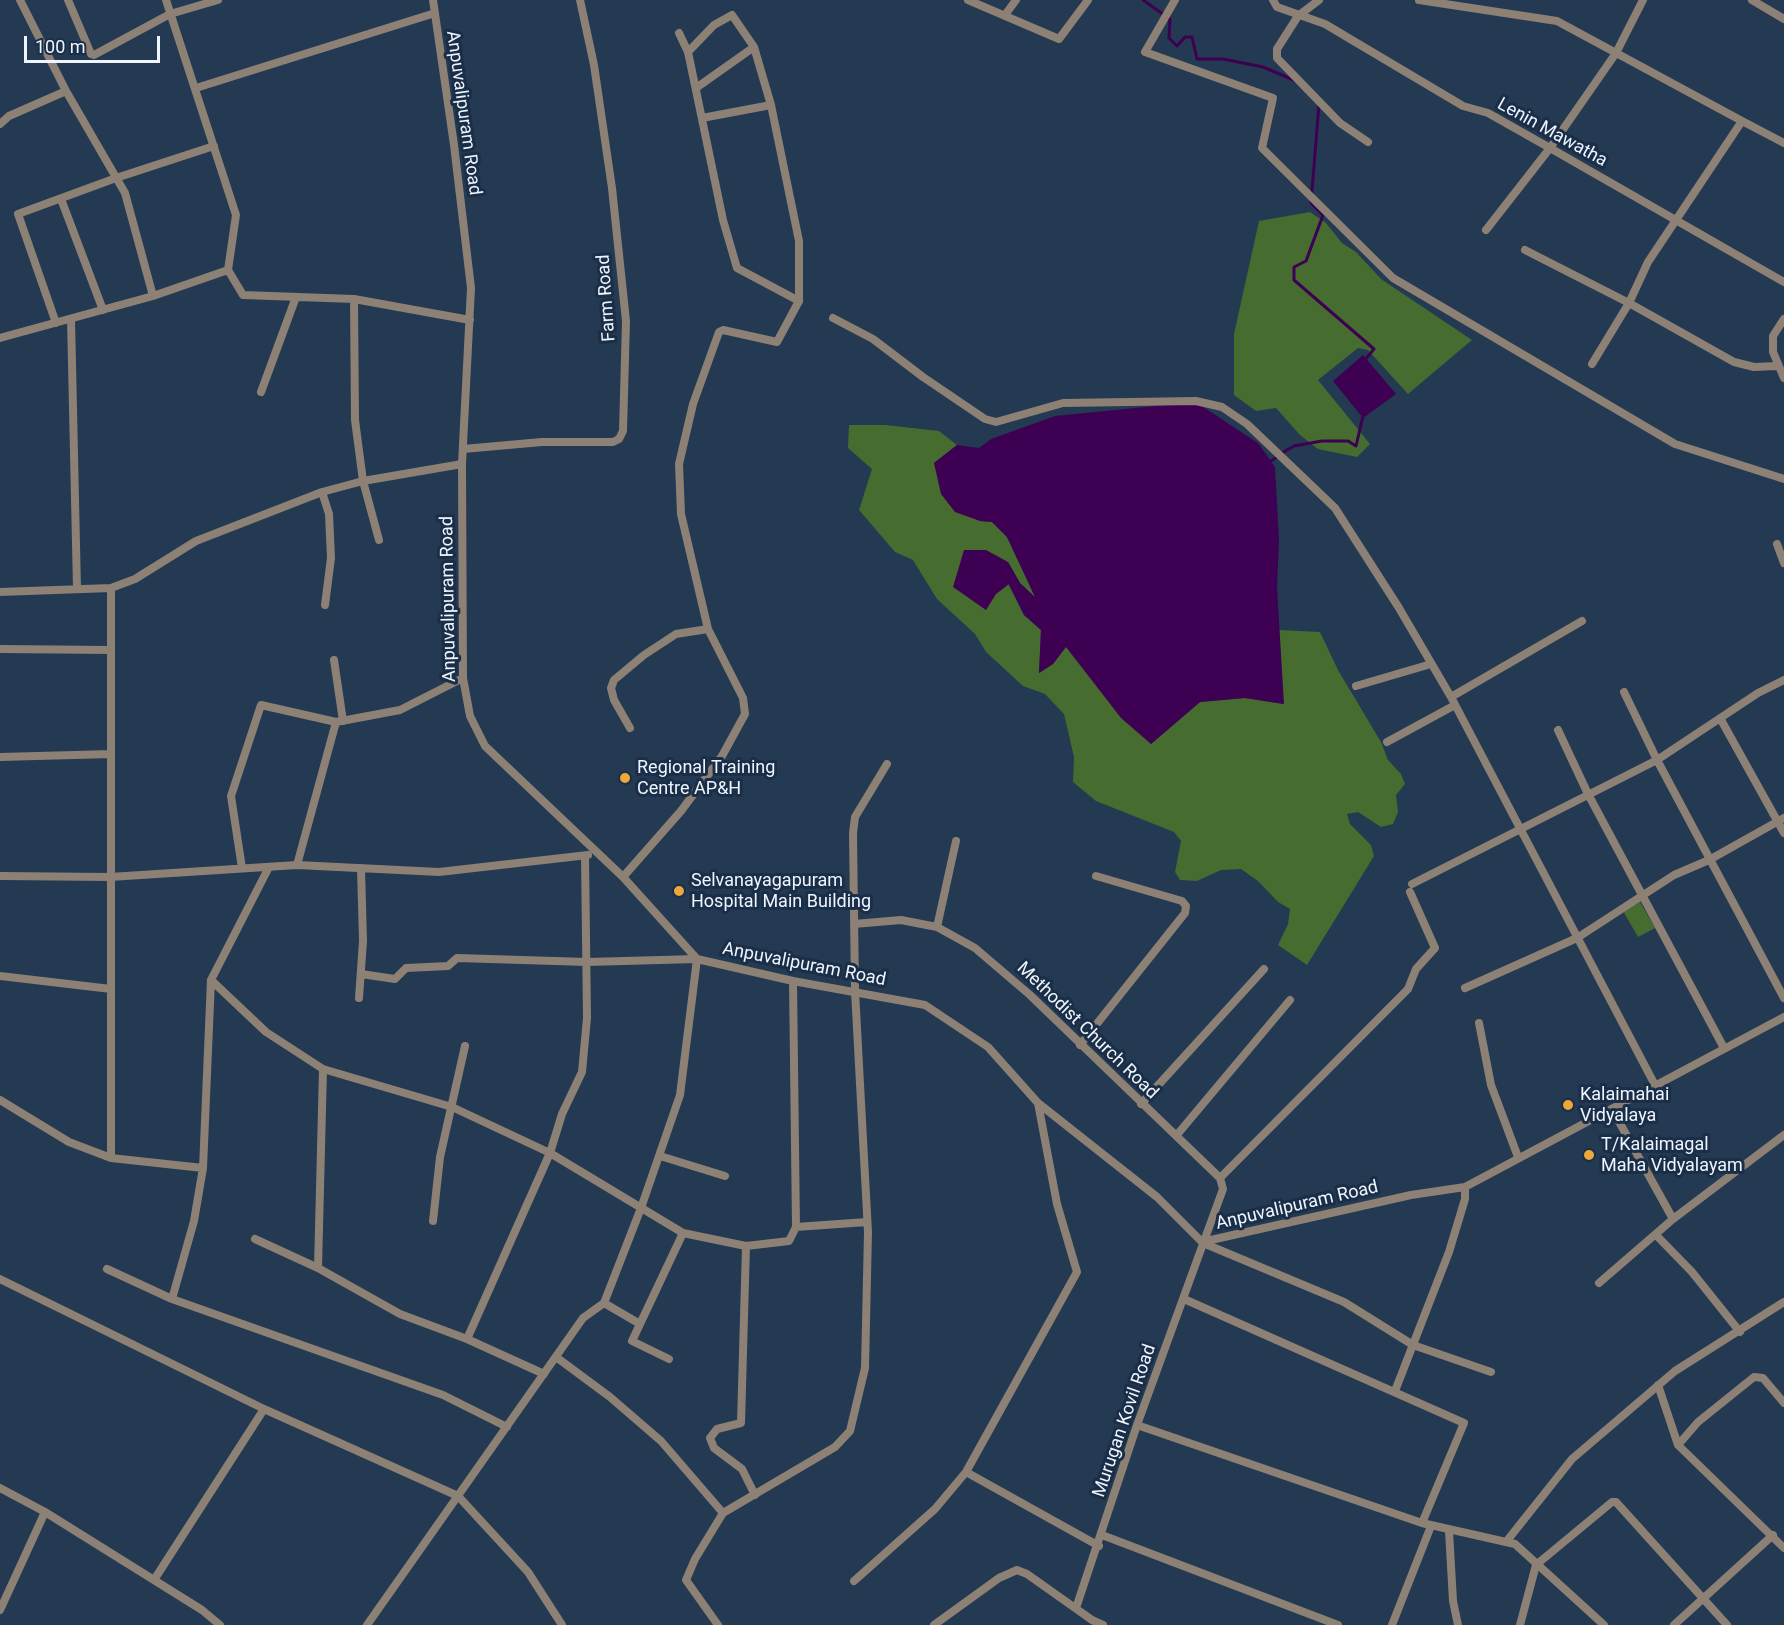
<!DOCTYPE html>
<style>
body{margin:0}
#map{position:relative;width:1784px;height:1625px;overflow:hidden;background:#243952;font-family:Roboto,sans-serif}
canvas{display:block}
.scale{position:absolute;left:24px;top:36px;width:136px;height:27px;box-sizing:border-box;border:3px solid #eef5ff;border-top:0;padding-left:8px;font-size:18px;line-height:21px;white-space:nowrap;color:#eef5ff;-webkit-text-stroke:4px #1a2e47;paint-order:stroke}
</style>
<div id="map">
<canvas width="1784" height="1625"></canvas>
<div class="scale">100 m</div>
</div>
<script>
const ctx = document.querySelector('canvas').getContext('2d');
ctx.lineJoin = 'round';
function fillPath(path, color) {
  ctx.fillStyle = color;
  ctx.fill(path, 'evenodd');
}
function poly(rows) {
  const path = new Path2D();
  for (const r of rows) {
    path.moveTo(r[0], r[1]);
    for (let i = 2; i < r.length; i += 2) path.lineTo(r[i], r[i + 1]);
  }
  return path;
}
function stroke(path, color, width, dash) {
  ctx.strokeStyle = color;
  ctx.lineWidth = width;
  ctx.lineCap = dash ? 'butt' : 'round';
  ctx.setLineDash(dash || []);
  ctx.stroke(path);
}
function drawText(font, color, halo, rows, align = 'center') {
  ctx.font = font + ' Roboto,sans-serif';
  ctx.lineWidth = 6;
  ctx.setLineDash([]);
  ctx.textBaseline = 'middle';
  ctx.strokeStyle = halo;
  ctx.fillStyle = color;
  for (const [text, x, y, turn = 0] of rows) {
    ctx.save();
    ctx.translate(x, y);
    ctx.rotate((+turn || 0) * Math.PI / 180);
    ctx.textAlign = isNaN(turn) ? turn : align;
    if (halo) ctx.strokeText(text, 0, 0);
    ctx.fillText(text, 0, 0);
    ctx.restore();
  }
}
const green = poly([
 [1310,212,1326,223,1342,243,1356,252,1381,279,1472,340,1408,394,1368,350,1358,348,1318,380,1370,444,1357,457,1318,449,1300,435,1276,408,1256,411,1234,395,1234,334,1259,221],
 [849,425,885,425,939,431,957,445,934,463,980,521,992,522,1007,537,1036,599,1020,583,1008,562,996,594,1008,584,1024,615,1041,630,1039,673,1053,664,1066,646,1151,744,1200,702,1245,698,1283,704,1279,630,1320,632,1338,670,1381,742,1388,760,1401,774,1405,784,1396,795,1398,812,1393,824,1381,827,1358,812,1347,814,1350,824,1371,845,1374,856,1307,965,1278,945,1288,924,1290,909,1278,902,1258,881,1241,869,1221,870,1197,881,1180,880,1175,872,1181,841,1174,832,1096,801,1073,782,1074,757,1064,714,1045,694,1023,686,986,652,975,634,937,599,913,560,895,552,859,510,872,469,848,448],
 [1640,902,1655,928,1638,937,1623,911]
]);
const water = poly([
 [1363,355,1396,394,1363,418,1333,381],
 [1166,405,1200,405,1258,443,1275,467,1279,539,1277,588,1284,704,1245,698,1200,702,1151,744,1121,718,1066,647,1053,664,1039,673,1041,630,1024,615,1009,584,996,594,986,610,953,587,964,550,986,550,1008,562,1020,583,1035,597,1007,537,992,522,980,521,955,512,941,494,934,463,957,445,979,448,991,439,1055,416]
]);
const stream = poly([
 [1143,0,1170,19,1169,38,1177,46,1185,37,1192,37,1197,59,1223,59,1263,67,1296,81],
 [1319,104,1311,203,1323,215,1306,261,1294,267,1294,280,1374,349,1365,360],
 [1282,453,1294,446,1322,441,1348,441,1356,446,1363,416],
 [1271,461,1277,457]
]);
const minor = poly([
 [20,0,66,91,125,193,153,296],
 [68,0,91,54,94,55,170,14,218,0],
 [166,0,236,215,228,270,243,295,354,299,470,320],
 [433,0,454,145,471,288,462,464,463,678,470,716,485,746,623,877,697,959,793,981,925,1005,988,1047,1038,1103,1157,1197,1202,1242,1411,1195,1465,1187,1784,1017],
 [968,0,1059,39,1088,0],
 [1175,0,1145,52,1273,98,1262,148,1393,278,1675,444,1784,479],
 [1273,0,1277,7,1325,24,1463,106,1488,113,1550,148,1784,282],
 [1319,0,1298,16,1277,49,1277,58,1340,123,1368,142],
 [1419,0,1557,21,1742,121,1648,262,1629,303,1592,364],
 [1752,0,1784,19],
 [1005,15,1016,0],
 [688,52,714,25,732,15,754,47,696,88],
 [196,88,435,13],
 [771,105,799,241,799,301],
 [702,118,771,105,754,47],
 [1742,121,1784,143],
 [0,124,9,116,66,91],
 [61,199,103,310],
 [1486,230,1550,148,1616,53,1643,0],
 [1525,250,1629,303,1734,362,1754,367,1777,366],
 [354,299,355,420,363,481,379,540],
 [833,318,873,339,923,377,985,419,996,422,1063,403,1196,401,1222,407,1247,424,1335,508,1399,608,1451,697,1655,1085],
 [71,319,77,589],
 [1784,319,1773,336,1773,352,1784,378],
 [56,323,18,214,116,178,214,146],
 [0,338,153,296,228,270],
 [261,392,296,297],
 [463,449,542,442,613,442,619,439,623,431,626,321,612,188,594,65,580,0],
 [322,492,329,514,331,558,325,605],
 [1777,544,1784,563],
 [111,588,111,1158],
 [0,592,111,588,135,579,196,541,322,492,363,481,462,464],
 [0,649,111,650],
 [334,660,343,721],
 [1356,686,1431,664],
 [1624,692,1657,760,1784,998],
 [1451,697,1582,621],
 [1720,718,1784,833],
 [630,728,614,700,611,688,614,680,644,655,676,634,708,629],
 [1558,730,1588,794,1724,1048],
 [1387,742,1455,705],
 [0,757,111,754],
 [297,865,336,722],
 [242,868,231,796,261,705,336,722,400,710,463,678],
 [0,876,110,877,297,865,439,872,588,855],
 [623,877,681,811,722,756,745,714,743,698,708,629,681,514,679,464,693,404,719,332,723,330,777,342,799,301,737,268,723,220,688,52,679,33],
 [1412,884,1657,760,1758,693,1784,680],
 [854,924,901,920,937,927,975,948,1030,995,1220,1178,1223,1189,1137,1425,1076,1608],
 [937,927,956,841],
 [361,974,395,979,406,968,448,966,457,958,587,962,697,959,680,1095,641,1208,604,1303,583,1318,367,1625],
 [0,976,111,989],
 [211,980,266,1032,323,1069,452,1107,550,1153,683,1233,746,1246,789,1241,796,1227,793,981],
 [1465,988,1577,938,1674,875,1709,860,1784,818],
 [359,998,363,941,361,868],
 [1479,1023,1491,1085,1518,1157],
 [1080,1045,1185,913,1186,906,1182,901,1096,876],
 [0,1100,69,1142,111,1158,203,1168],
 [1141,1104,1264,969],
 [1612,1109,1673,1219],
 [1176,1136,1290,1000],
 [660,1156,725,1176],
 [1220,1178,1408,989,1416,969,1435,948,1410,892],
 [433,1221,440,1157,465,1046],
 [796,1227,867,1222],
 [1657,1236,1692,1272,1740,1332],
 [255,1239,318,1268,400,1314,467,1339,550,1153,562,1114,582,1072,587,1018,585,856],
 [1203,1243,1344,1302,1413,1345,1491,1372],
 [746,1246,741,1423,717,1429,710,1438,714,1448,742,1469,755,1495],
 [318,1268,323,1069],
 [107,1269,172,1299,443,1395,507,1427],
 [0,1279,264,1409,458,1496,528,1572,562,1625],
 [1599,1283,1673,1219,1784,1135],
 [172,1299,194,1221,203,1168,211,980,269,867],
 [1184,1299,1464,1423,1422,1523],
 [604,1303,640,1324],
 [467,1339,544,1374],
 [556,1357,610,1397,661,1441,723,1513],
 [669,1359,632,1341,683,1233],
 [1658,1385,1678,1445,1784,1548],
 [1395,1391,1449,1252,1465,1199,1465,1187],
 [1137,1425,1422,1523,1506,1542,1572,1459,1675,1371,1784,1302],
 [1678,1445,1698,1422,1754,1377,1763,1378,1784,1403],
 [966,1472,1099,1546],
 [0,1488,45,1512,202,1610,220,1625],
 [1449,1531,1453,1601,1458,1625],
 [1102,1535,1338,1625],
 [1506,1542,1515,1544,1604,1625],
 [154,1580,264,1409],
 [854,1581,935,1509,966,1472,1077,1272,1057,1204,1038,1103],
 [0,1610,45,1512],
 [718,1625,686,1580,695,1559,723,1513,835,1447,850,1431,865,1368,868,1232,855,991,853,833,855,817,887,764],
 [934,1625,999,1578,1017,1570,1027,1574,1092,1620,1103,1625],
 [1392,1625,1431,1526],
 [1520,1625,1536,1565,1612,1502,1616,1502,1727,1625],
 [1674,1625,1773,1535]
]);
const markers = [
 [625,778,6,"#eda83b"],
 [679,891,6,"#eda83b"],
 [1568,1105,6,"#eda83b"],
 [1589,1155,6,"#eda83b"]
];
const streetNames = [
 ["Anpuvalipuram Road",463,113,82],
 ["Lenin Mawatha",1552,133,29],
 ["Farm Road",607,298,-94],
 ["Anpuvalipuram Road",449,599,-91],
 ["Anpuvalipuram Road",804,965,11],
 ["Methodist Church Road",1087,1031,44],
 ["Anpuvalipuram Road",1297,1206,-13],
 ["Murugan Kovil Road",1125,1421,-71]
];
const poiNames = [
 ["Regional Training",637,768],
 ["Centre AP&H",637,789],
 ["Selvanayagapuram",691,881],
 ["Hospital Main Building",691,902],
 ["Kalaimahai",1580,1095],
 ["Vidyalaya",1580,1116],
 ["T/Kalaimagal",1601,1145],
 ["Maha Vidyalayam",1601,1166]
];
fillPath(green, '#476c2f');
fillPath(water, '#3d0052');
stroke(stream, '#3d0052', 3);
stroke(minor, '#8c8174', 8);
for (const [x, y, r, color] of markers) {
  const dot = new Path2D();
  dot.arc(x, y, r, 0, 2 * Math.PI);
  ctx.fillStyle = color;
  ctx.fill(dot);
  stroke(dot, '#1a2e47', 2);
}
drawText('18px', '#eef5ff', '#1a2e47', streetNames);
drawText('18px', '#eef5ff', '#1a2e47', poiNames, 'left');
</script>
